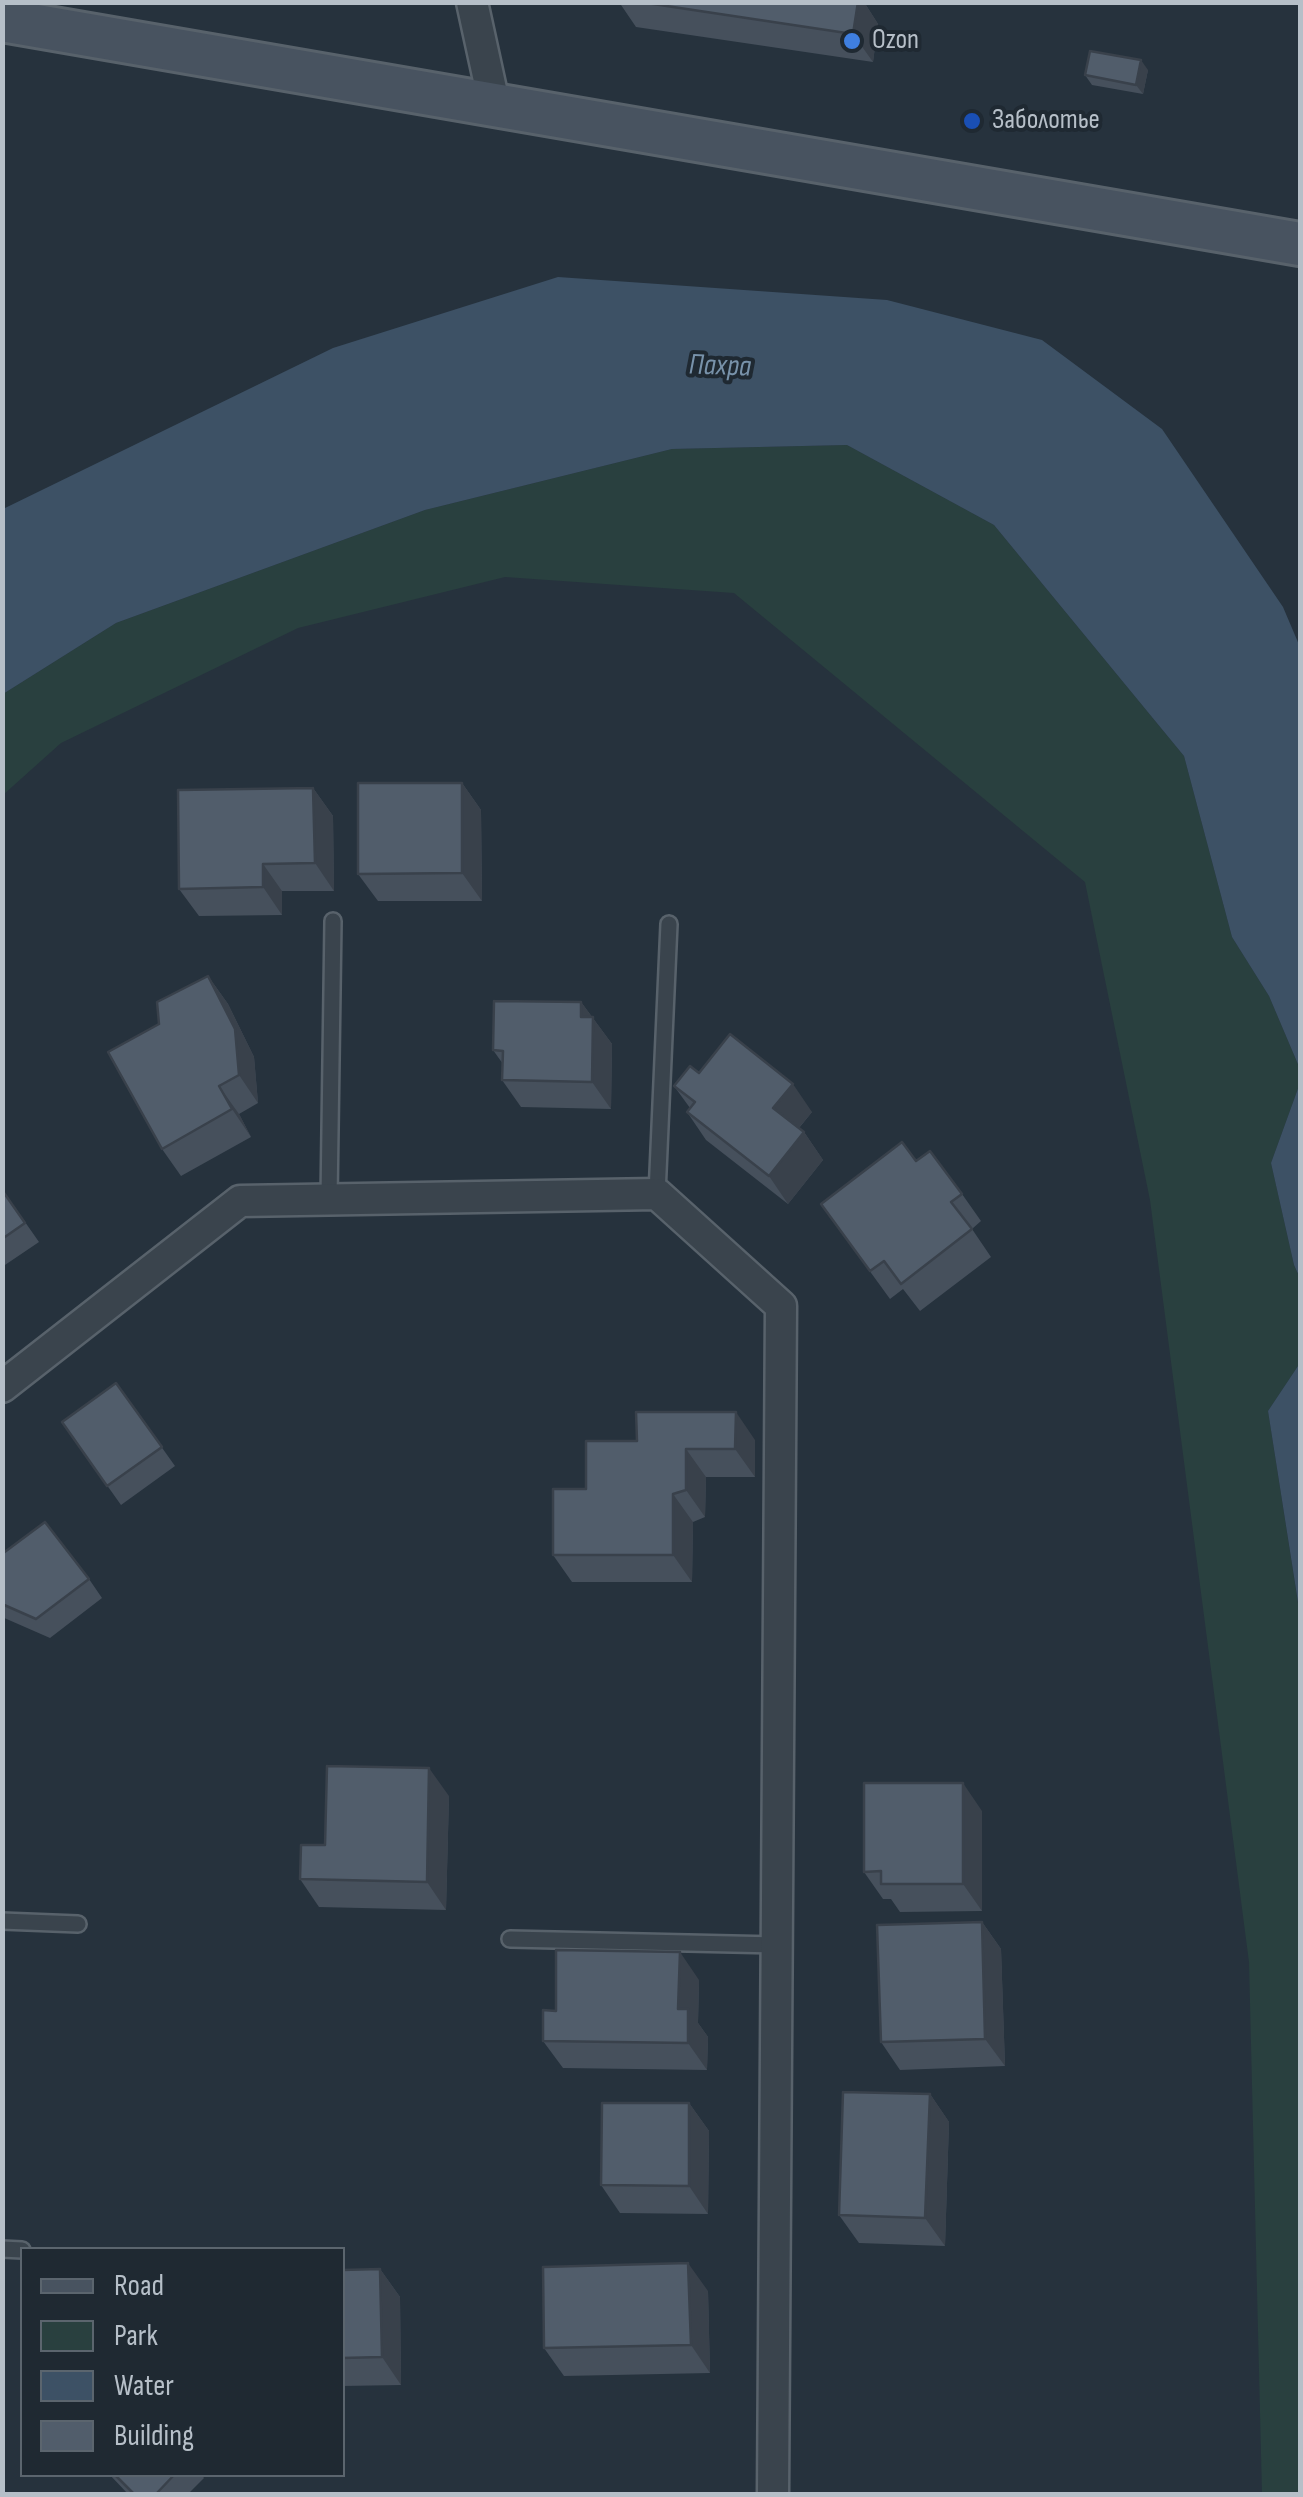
<!DOCTYPE html>
<meta charset="utf-8">
<style>
body{margin:0}
#map{position:relative;width:1303px;height:2497px;overflow:hidden;background:#26323d;font-family:"Sofia Sans Condensed",sans-serif}
canvas{display:block}
.frame{position:absolute;inset:0;border:5px solid #b6bfc8;pointer-events:none}
.legend{position:absolute;left:20px;top:2247px;width:325px;height:230px;box-sizing:border-box;background:#1f2932;border:2px solid #5b656e;margin:0;padding:12px 18px;list-style:none;font-size:30px;color:#b6bfc8}
.legend li{display:flex;align-items:center;gap:20px;height:50px}
.legend b{width:50px;border:2px solid #5b656e}
</style>
<div id="map">
<canvas width="1303" height="2497"></canvas>
<div class="frame"></div>
<ul class="legend">
<li><b style="height:12px;background:#485360"></b>Road</li>
<li><b style="height:28px;background:#29403f"></b>Park</li>
<li><b style="height:28px;background:#3d5165"></b>Water</li>
<li><b style="height:28px;background:#515d6b"></b>Building</li>
</ul>
</div>
<script>
const ctx = document.querySelector('canvas').getContext('2d');
ctx.lineJoin = 'round';
function fillPath(path, color) {
  ctx.fillStyle = color;
  ctx.fill(path, 'evenodd');
}
function poly(rows) {
  const path = new Path2D();
  for (const r of rows) {
    path.moveTo(r[0], r[1]);
    for (let i = 2; i < r.length; i += 2) path.lineTo(r[i], r[i + 1]);
  }
  return path;
}
function stroke(path, color, width, dash) {
  ctx.strokeStyle = color;
  ctx.lineWidth = width;
  ctx.lineCap = dash ? 'butt' : 'round';
  ctx.setLineDash(dash || []);
  ctx.stroke(path);
}
function drawText(font, color, halo, rows, align = 'center') {
  ctx.font = font + ' "Sofia Sans Condensed",sans-serif';
  ctx.lineWidth = 8;
  ctx.setLineDash([]);
  ctx.textBaseline = 'middle';
  ctx.strokeStyle = halo;
  ctx.fillStyle = color;
  for (const [text, x, y, turn = 0] of rows) {
    ctx.save();
    ctx.translate(x, y);
    ctx.rotate((+turn || 0) * Math.PI / 180);
    ctx.textAlign = isNaN(turn) ? turn : align;
    if (halo) ctx.strokeText(text, 0, 0);
    ctx.fillText(text, 0, 0);
    ctx.restore();
  }
}
const green = poly([
 [847,445,994,525,1184,756,1232,937,1269,996,1300,1069,1300,1083,1271,1163,1294,1265,1300,1278,1300,1363,1268,1411,1300,1616,1300,2494,1262,2494,1249,1962,1150,1200,1085,882,734,593,505,577,298,628,61,743,3,795,3,694,116,623,425,510,672,449]
]);
const water = poly([
 [558,277,887,300,1042,340,1162,429,1283,607,1300,647,1300,1069,1269,996,1232,937,1184,756,994,525,847,445,672,449,425,510,116,623,3,694,3,509,333,348],
 [1300,1083,1300,1278,1294,1265,1271,1163],
 [1300,1363,1300,1615,1268,1411]
]);
const service = poly([
 [657,1194,669,924],
 [329,1199,333,921],
 [2,1921,78,1924],
 [510,1939,777,1945],
 [2,2249,22,2250]
]);
const minor = poly([
 [472,2,494,103],
 [2,1387,240,1201,657,1194,781,1306,773,2494]
]);
const secondary = poly([
 [2,20,1300,244]
]);
const wall = poly([
 [619,2,864,2,878,24,873,62,636,27],
 [1148,70,1143,94,1092,85,1085,75],
 [462,783,481,810,482,901,378,901,358,874],
 [313,788,333,816,334,891,282,891,282,915,199,916,179,889],
 [208,976,228,1004,254,1057,258,1103,239,1114,251,1137,181,1176,162,1149,159,1024],
 [581,1002,612,1044,611,1109,521,1107,502,1080,503,1064,493,1050],
 [699,1073,812,1112,799,1128,804,1132,823,1160,788,1204,706,1140,687,1112,690,1108,674,1086],
 [916,1161,962,1194,981,1221,972,1229,991,1257,920,1311,903,1289,890,1299,821,1204],
 [2,1189,39,1242,2,1267],
 [116,1383,175,1466,121,1505,62,1422],
 [755,1440,755,1477,706,1477,705,1517,693,1522,692,1582,572,1582,553,1555,586,1489,586,1441],
 [2,1554,89,1579,102,1598,50,1638,2,1617],
 [449,1796,446,1910,319,1907,300,1879,325,1845],
 [982,1811,982,1911,900,1912,891,1899,883,1899,864,1872],
 [982,1922,1001,1949,1005,2066,900,2070,881,2042],
 [699,1980,698,2023,708,2037,707,2070,563,2068,543,2041,556,2011],
 [930,2094,949,2122,945,2246,859,2243,839,2215],
 [689,2103,709,2131,708,2214,620,2213,601,2185],
 [380,2269,400,2297,401,2385,342,2386,342,2270],
 [708,2291,710,2373,564,2376,544,2348],
 [109,2474,201,2474,204,2478,188,2494,128,2494]
]);
const shadedWall = poly([
 [858,2,864,2,878,24,873,62,853,34],
 [1141,60,1148,70,1143,94,1136,85],
 [462,783,481,810,482,901,462,873],
 [313,788,333,816,334,891,315,863],
 [263,864,282,891,282,915,263,887],
 [208,976,228,1004,254,1057,258,1103,239,1075],
 [581,1002,612,1044,611,1109,592,1082,581,1017],
 [793,1084,812,1112,792,1136,773,1108],
 [219,1086,239,1114,251,1137,232,1109],
 [804,1132,823,1160,788,1204,769,1176],
 [736,1412,755,1440,755,1477,735,1449],
 [686,1449,706,1477,705,1517,686,1490],
 [673,1494,693,1522,692,1582,673,1555],
 [429,1768,449,1796,446,1910,427,1882],
 [963,1783,982,1811,982,1911,963,1884],
 [982,1922,1001,1949,1005,2066,985,2039],
 [680,1952,699,1980,698,2023,708,2037,707,2070,688,2043,678,2009],
 [930,2094,949,2122,945,2246,925,2218],
 [689,2103,709,2131,708,2214,689,2186],
 [688,2263,708,2291,710,2373,691,2345],
 [380,2269,400,2297,401,2385,382,2357]
]);
const building = poly([
 [640,2,858,2,853,34,640,2],
 [1090,51,1141,60,1136,85,1085,75,1090,51],
 [358,783,462,783,462,873,358,874,358,783],
 [313,788,315,863,263,864,263,887,179,889,178,790,313,788],
 [208,976,235,1029,239,1075,219,1086,232,1109,162,1149,108,1052,159,1024,157,1002,208,976],
 [494,1001,581,1002,581,1017,593,1017,592,1082,502,1080,503,1051,493,1050,494,1001],
 [730,1034,793,1084,773,1108,804,1132,769,1176,687,1112,695,1102,674,1086,690,1066,699,1073,730,1034],
 [902,1142,916,1161,930,1151,962,1194,951,1202,972,1229,901,1284,884,1261,870,1271,821,1204,902,1142],
 [2,1190,25,1223,2,1239,2,1190],
 [116,1383,162,1447,107,1486,62,1422,116,1383],
 [636,1412,736,1412,735,1449,686,1449,686,1490,673,1494,673,1555,553,1555,553,1489,586,1489,586,1441,637,1441,636,1412],
 [45,1522,89,1579,36,1619,2,1604,2,1554,45,1522],
 [327,1766,429,1768,427,1882,300,1879,301,1845,325,1845,327,1766],
 [864,1783,963,1783,963,1884,881,1884,881,1871,864,1872,864,1783],
 [982,1922,985,2039,881,2042,877,1925,982,1922],
 [556,1950,680,1952,678,2009,688,2009,688,2043,543,2041,543,2010,556,2011,556,1950],
 [843,2092,930,2094,925,2218,839,2215,843,2092],
 [602,2103,689,2103,689,2186,601,2185,602,2103],
 [688,2263,691,2345,544,2348,543,2267,688,2263],
 [380,2269,382,2357,342,2358,342,2270,380,2269],
 [114,2474,175,2474,156,2494,134,2494,114,2474]
]);
const markers = [
 [852,41,10,"#3f7fe0"],
 [972,121,10,"#1a4fb4"]
];
const poiNames = [
 ["Ozon",872,41],
 ["Заболотье",992,121]
];
const waterNames = [
 ["Пахра",720,367,2]
];
fillPath(green, '#29403f');
fillPath(water, '#3d5165');
stroke(service, '#58626b', 20);
stroke(minor, '#58626b', 35);
stroke(secondary, '#58626b', 48);
stroke(service, '#3a444d', 15);
stroke(minor, '#3a444d', 30);
stroke(secondary, '#485360', 42);
fillPath(wall, '#46505c');
fillPath(shadedWall, '#39414b');
fillPath(building, '#515d6b');
stroke(building, '#39414b', 2.5);
for (const [x, y, r, color] of markers) {
  const dot = new Path2D();
  dot.arc(x, y, r, 0, 2 * Math.PI);
  ctx.fillStyle = color;
  ctx.fill(dot);
  stroke(dot, '#1f2932', 4);
}
drawText('28px', '#b6bfc8', '#1f2932', poiNames, 'left');
drawText('italic 30px', '#7892aa', '#1f2932', waterNames);
</script>
